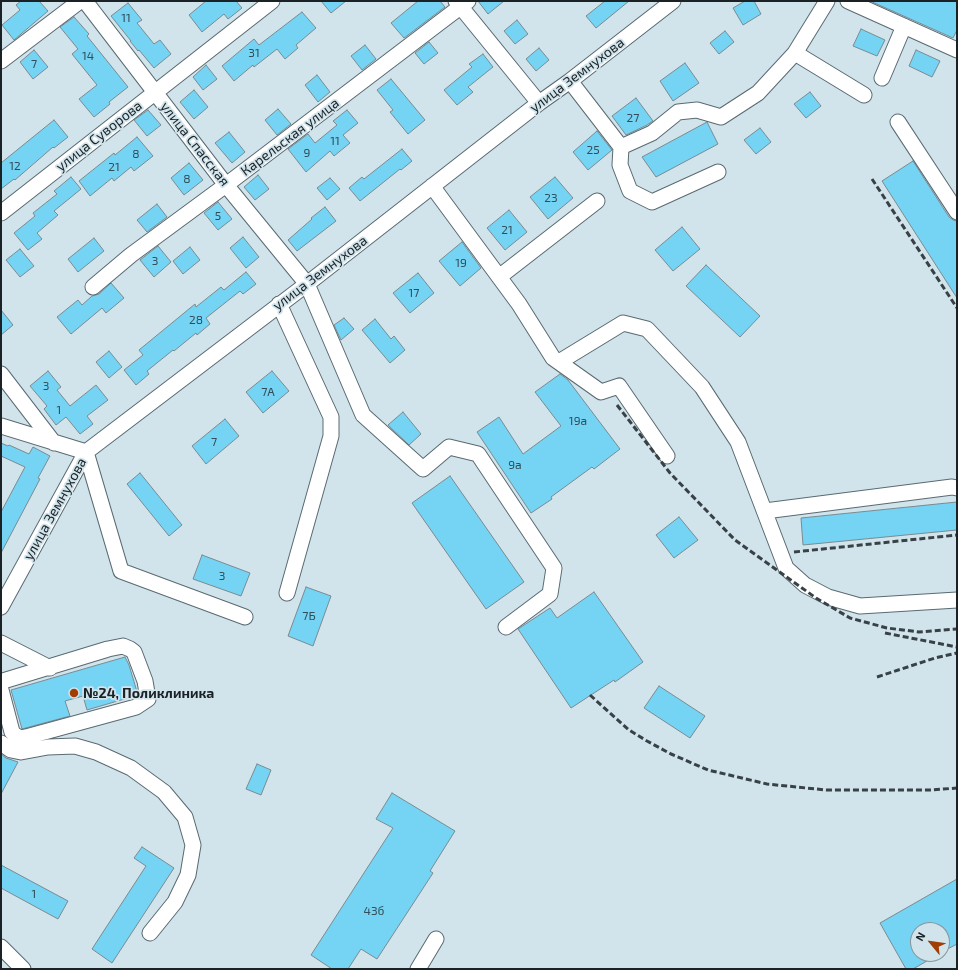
<!DOCTYPE html>
<meta charset="utf-8">
<style>
body{margin:0}
#map{position:relative;width:958px;height:970px;overflow:hidden;background:#d1e4ec;font-family:"Exo 2",sans-serif}
canvas{display:block}
.frame{position:absolute;inset:0;border:2px solid #1b2225;pointer-events:none}
.north{position:absolute;left:910px;top:922px;width:40px;height:40px;box-sizing:border-box;background:#d1e4ec;border:1px solid #88969c;border-radius:50%;rotate:299deg;font-size:11px;font-weight:700;line-height:16px;text-align:center;color:#1b2225}
.north::after{content:'';display:block;margin:auto;width:14px;height:18px;background:#a13e04;clip-path:polygon(50% 0,100% 100%,50% 72%,0 100%)}
</style>
<div id="map">
<canvas width="958" height="970"></canvas>
<div class="frame"></div>
<div class="north">N</div>
</div>
<script>
const ctx = document.querySelector('canvas').getContext('2d');
ctx.lineJoin = 'round';
function fillPath(path, color) {
  ctx.fillStyle = color;
  ctx.fill(path, 'evenodd');
}
function poly(rows) {
  const path = new Path2D();
  for (const r of rows) {
    path.moveTo(r[0], r[1]);
    for (let i = 2; i < r.length; i += 2) path.lineTo(r[i], r[i + 1]);
  }
  return path;
}
function stroke(path, color, width, dash) {
  ctx.strokeStyle = color;
  ctx.lineWidth = width;
  ctx.lineCap = dash ? 'butt' : 'round';
  ctx.setLineDash(dash || []);
  ctx.stroke(path);
}
function drawText(font, color, halo, rows, align = 'center') {
  ctx.font = font + ' "Exo 2",sans-serif';
  ctx.lineWidth = 3.5;
  ctx.setLineDash([]);
  ctx.textBaseline = 'middle';
  ctx.strokeStyle = halo;
  ctx.fillStyle = color;
  for (const [text, x, y, turn = 0] of rows) {
    ctx.save();
    ctx.translate(x, y);
    ctx.rotate((+turn || 0) * Math.PI / 180);
    ctx.textAlign = isNaN(turn) ? turn : align;
    if (halo) ctx.strokeText(text, 0, 0);
    ctx.fillText(text, 0, 0);
    ctx.restore();
  }
}
const building = poly([
 [21,1,39,1,48,11,14,40,2,25,20,10,16,5,21,1],
 [206,1,236,1,242,8,228,19,224,14,202,32,189,15,206,1],
 [321,1,346,1,331,13,321,1],
 [418,1,440,1,445,7,404,38,391,23,418,1],
 [478,1,504,1,488,14,478,1],
 [605,1,629,1,596,28,586,16,605,1],
 [745,1,754,1,761,14,743,25,733,8,745,1],
 [870,1,957,1,957,30,953,38,870,1],
 [128,3,142,20,137,23,154,44,160,40,171,54,154,68,139,50,138,51,130,41,131,41,111,16,128,3],
 [302,12,316,28,296,45,298,48,285,59,277,49,254,67,253,65,234,81,222,66,254,39,259,45,302,12],
 [74,17,89,34,87,36,128,87,109,102,110,104,94,117,79,99,97,85,72,54,78,49,60,27,74,17],
 [517,20,528,34,515,44,504,31,517,20],
 [861,29,885,40,877,56,853,46,861,29],
 [725,31,734,42,719,54,710,43,725,31],
 [429,42,438,53,424,64,415,53,429,42],
 [365,45,376,59,362,70,351,56,365,45],
 [539,48,549,60,536,71,526,59,539,48],
 [34,50,48,67,33,79,20,62,34,50],
 [916,50,940,61,932,77,909,66,916,50],
 [483,54,493,67,468,87,473,92,457,105,444,90,472,67,469,64,483,54],
 [685,63,699,83,673,101,660,81,685,63],
 [206,65,217,79,203,90,193,77,206,65],
 [317,75,330,92,318,102,305,85,317,75],
 [391,79,425,120,408,134,390,112,393,110,377,90,391,79],
 [194,90,208,107,194,119,180,102,194,90],
 [810,92,821,106,806,118,794,104,810,92],
 [636,98,653,121,647,125,626,135,612,116,636,98],
 [278,109,291,124,277,135,265,120,278,109],
 [148,110,161,125,147,136,134,120,148,110],
 [347,110,358,123,343,135,350,143,334,156,330,151,306,172,288,149,308,134,315,143,337,125,333,121,347,110],
 [54,120,68,137,54,148,53,147,15,180,14,179,1,189,1,163,54,120],
 [707,122,718,144,656,177,642,157,707,122],
 [760,128,771,142,756,154,744,140,760,128],
 [597,131,612,150,588,170,573,152,597,131],
 [229,132,245,152,232,163,215,143,229,132],
 [137,137,153,156,134,171,131,167,114,181,112,178,90,196,79,181,114,153,115,155,137,137],
 [402,149,412,161,401,170,400,169,360,201,349,188,362,177,364,179,402,149],
 [913,161,949,217,953,220,957,221,957,298,882,181,913,161],
 [189,163,203,180,184,195,171,178,189,163],
 [258,175,269,189,255,200,244,187,258,175],
 [71,177,81,189,54,211,58,215,37,233,42,239,28,250,14,233,35,216,33,213,57,194,54,191,71,177],
 [555,177,573,198,548,219,530,197,555,177],
 [330,178,340,189,327,200,317,188,330,178],
 [218,202,232,219,218,230,204,213,218,202],
 [157,204,167,217,147,232,137,220,157,204],
 [325,207,336,221,297,251,288,240,312,219,311,218,325,207],
 [509,210,527,232,505,250,487,228,509,210],
 [682,227,700,249,673,271,655,250,682,227],
 [243,237,259,257,246,268,230,248,243,237],
 [94,238,104,251,78,272,68,259,94,238],
 [462,242,481,268,460,286,439,261,462,242],
 [158,246,171,262,154,277,140,260,158,246],
 [190,247,200,260,183,274,173,261,190,247],
 [20,249,34,266,20,277,6,260,20,249],
 [706,265,760,316,740,337,686,286,706,265],
 [246,272,256,284,243,294,240,291,206,318,210,324,197,335,196,333,174,351,173,350,147,371,149,374,136,385,124,370,143,355,139,350,195,304,196,307,221,287,224,290,246,272],
 [418,273,434,293,410,313,393,293,418,273],
 [111,283,124,298,106,313,102,308,71,334,57,317,78,300,82,305,92,296,99,294,111,283],
 [1,310,13,325,1,335,1,310],
 [344,318,354,329,341,340,334,325,344,318],
 [375,319,391,339,394,336,405,350,390,363,362,330,375,319],
 [109,351,122,367,109,378,96,362,109,351],
 [48,371,61,387,57,390,70,406,96,385,108,400,87,416,93,424,80,434,66,417,56,425,44,409,47,406,30,386,48,371],
 [272,371,289,391,263,413,246,392,272,371],
 [560,374,568,380,620,449,594,469,592,467,551,497,552,499,531,513,477,432,499,417,523,454,561,426,535,392,560,374],
 [403,412,421,434,409,445,388,425,403,412],
 [225,419,239,436,206,464,192,446,225,419],
 [1,443,8,446,9,445,29,454,33,447,50,456,38,478,40,479,1,553,1,512,25,467,1,456,1,443],
 [140,473,182,525,169,536,127,484,140,473],
 [450,476,524,582,486,609,412,503,450,476],
 [957,502,957,530,803,545,801,518,957,502],
 [679,517,698,540,674,558,656,535,679,517],
 [202,555,250,573,241,596,193,579,202,555],
 [306,587,331,596,313,646,288,636,306,587],
 [594,592,643,662,615,682,614,680,571,708,518,629,550,608,557,618,594,592],
 [125,657,129,665,138,695,87,710,83,696,65,701,70,716,22,729,11,690,125,657],
 [659,686,705,716,690,738,644,708,659,686],
 [1,754,6,758,18,762,1,794,1,754],
 [257,764,271,770,261,795,246,789,257,764],
 [392,793,455,831,430,871,433,873,377,959,361,949,348,969,332,969,311,955,393,828,376,819,392,793],
 [142,847,174,868,112,963,92,949,146,866,134,858,142,847],
 [1,865,68,901,58,919,1,888,1,865],
 [957,879,957,944,942,952,942,930,918,930,918,954,939,954,913,969,906,969,880,923,957,879]
]);
const minor = poly([
 [85,1,226,185,307,284,363,415,423,469,449,447,478,454,554,568,550,594,506,627],
 [456,1,539,103],
 [848,1,957,50],
 [795,53,864,95],
 [1,61,80,1],
 [882,78,904,26],
 [570,81,621,147,652,133,678,112,697,110,721,117,758,93,795,53,827,1],
 [898,122,957,212],
 [621,147,620,165,630,191,652,202,718,172],
 [432,186,519,304,553,358,601,392,619,386,667,456],
 [1,213,272,1],
 [499,277,597,201],
 [93,287,131,255,226,185,468,1],
 [279,304,331,417,331,436,287,593],
 [559,362,623,323,647,329,702,387,738,442,786,568,805,585,828,597,860,606,957,600],
 [1,374,54,443],
 [1,426,86,452,121,571,245,617],
 [765,511,952,487,957,488],
 [1,607,86,452,307,284,539,103,570,81,673,1],
 [1,643,50,668],
 [1,685,3,681,108,649,123,646,130,649,134,652,145,681,148,699,136,707,26,737,20,738,15,735,12,732,1,690],
 [1,743,11,750,21,752,48,747,75,746,96,752,131,768,164,792,185,817,193,845,188,875,175,902,150,933],
 [1,947,23,969],
 [418,969,436,939]
]);
const rail = poly([
 [872,179,957,308],
 [617,405,670,473,735,540,816,598,850,618,887,628,919,632,957,629],
 [794,552,957,535],
 [885,633,957,647],
 [877,677,935,658,957,653],
 [590,695,629,730,647,741,671,754,708,770,767,784,826,790,931,790,957,788]
]);
const markers = [
 [74,693,5,"#a13e04"]
];
const numberNames = [
 ["11",126,18],
 ["31",254,53],
 ["14",88,56],
 ["7",34,64],
 ["27",633,118],
 ["11",335,141],
 ["25",593,150],
 ["9",307,153],
 ["8",136,154],
 ["12",15,166],
 ["21",114,167],
 ["8",187,179],
 ["23",551,198],
 ["5",218,216],
 ["21",507,230],
 ["3",155,261],
 ["19",461,263],
 ["17",414,293],
 ["28",196,320],
 ["3",46,386],
 ["7А",268,392],
 ["1",59,410],
 ["19а",578,421],
 ["7",214,442],
 ["9а",515,465],
 ["3",222,576],
 ["7Б",309,616],
 ["1",34,894],
 ["43б",374,911]
];
const streetNames = [
 ["улица Земнухова",577,75,-37],
 ["улица Суворова",99,136,-38],
 ["Карельская улица",290,137,-37],
 ["улица Спасская",195,144,52],
 ["улица Земнухова",320,273,-37],
 ["улица Земнухова",55,509,-61]
];
const poiNames = [
 ["№24, Поликлиника",83,693]
];
fillPath(building, '#75d3f4');
stroke(building, '#798b91', 1);
stroke(minor, '#5a6a71', 17);
stroke(minor, '#fff', 15);
stroke(rail, '#384145', 3, [6, 3]);
for (const [x, y, r, color] of markers) {
  const dot = new Path2D();
  dot.arc(x, y, r, 0, 2 * Math.PI);
  ctx.fillStyle = color;
  ctx.fill(dot);
  stroke(dot, '#d1e4ec', 1.5);
}
drawText('12px', '#324e59', null, numberNames);
drawText('14px', '#1b2225', '#d1e4ec', streetNames);
drawText('bold 14px', '#1b2225', '#d1e4ec', poiNames, 'left');
</script>
